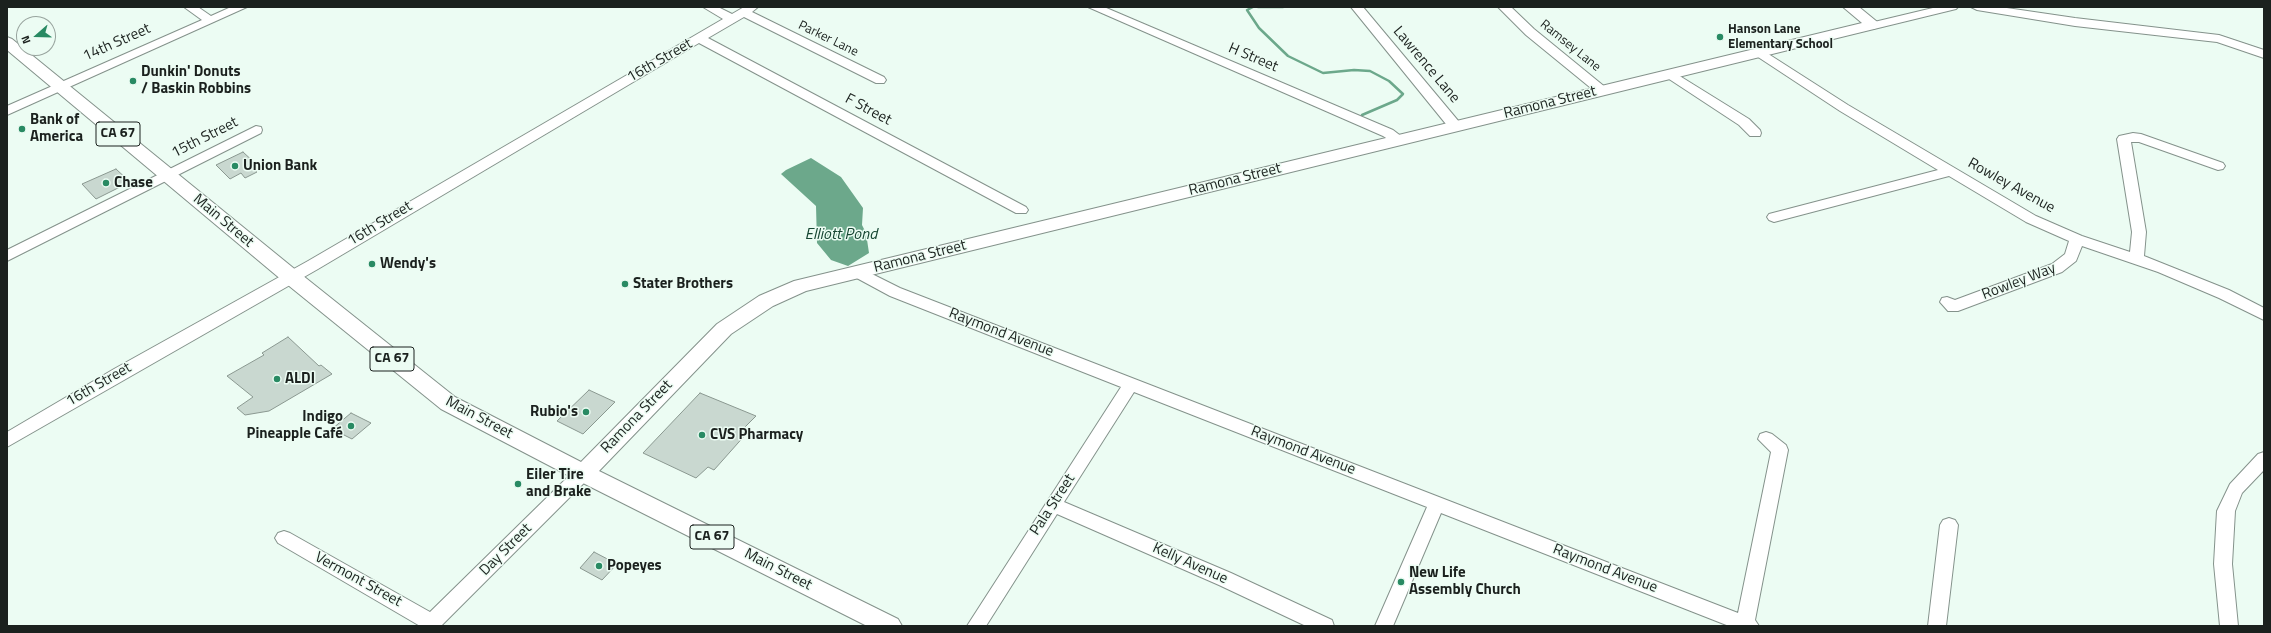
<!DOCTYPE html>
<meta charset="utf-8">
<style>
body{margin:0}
#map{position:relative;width:2271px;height:633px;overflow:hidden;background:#ecfcf3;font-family:"Titillium Web",sans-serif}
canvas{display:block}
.frame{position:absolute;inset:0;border:8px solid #1b211e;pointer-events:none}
.north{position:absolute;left:16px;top:16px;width:40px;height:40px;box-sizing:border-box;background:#ecfcf3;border:1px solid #98a49e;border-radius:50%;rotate:250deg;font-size:11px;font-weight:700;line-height:16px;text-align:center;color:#1b211e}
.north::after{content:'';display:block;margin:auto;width:14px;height:18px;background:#298a63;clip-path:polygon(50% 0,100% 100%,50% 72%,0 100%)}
</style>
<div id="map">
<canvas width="2271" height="633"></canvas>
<div class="frame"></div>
<div class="north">N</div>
</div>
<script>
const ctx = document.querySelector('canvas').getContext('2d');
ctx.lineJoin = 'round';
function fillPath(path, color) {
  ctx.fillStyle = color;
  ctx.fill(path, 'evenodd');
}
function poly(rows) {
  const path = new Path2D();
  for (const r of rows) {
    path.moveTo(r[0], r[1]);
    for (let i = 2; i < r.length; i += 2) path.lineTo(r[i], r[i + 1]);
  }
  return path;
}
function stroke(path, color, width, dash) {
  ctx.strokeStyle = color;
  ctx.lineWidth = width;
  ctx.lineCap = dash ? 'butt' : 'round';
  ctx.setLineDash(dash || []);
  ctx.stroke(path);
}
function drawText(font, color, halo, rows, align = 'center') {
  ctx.font = font + ' "Titillium Web",sans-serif';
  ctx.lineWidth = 3;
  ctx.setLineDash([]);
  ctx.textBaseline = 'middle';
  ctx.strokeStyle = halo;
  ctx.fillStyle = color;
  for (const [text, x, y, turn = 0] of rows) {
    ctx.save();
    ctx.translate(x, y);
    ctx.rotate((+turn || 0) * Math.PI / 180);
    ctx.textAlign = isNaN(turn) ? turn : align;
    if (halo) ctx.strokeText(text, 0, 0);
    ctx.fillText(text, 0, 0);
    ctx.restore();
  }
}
const water = poly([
 [811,158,841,177,863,208,862,225,866,233,869,253,848,266,831,260,817,243,816,206,781,174,786,170]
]);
const stream = poly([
 [1253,7,1247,10,1259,28,1288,56,1323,73,1354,70,1370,71,1389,81,1403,94,1397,100,1362,115],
 [1258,7,1283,7]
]);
const building = poly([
 [243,152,256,164,251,167,257,172,245,178,241,173,230,179,216,165,243,152],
 [116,169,130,182,96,199,82,184,116,169],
 [288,337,319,366,321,365,332,374,269,411,245,415,237,408,253,397,227,376,264,355,262,353,288,337],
 [589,390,615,402,583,434,557,421,589,390],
 [700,393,756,416,741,431,746,434,714,470,708,467,696,478,643,453,700,393],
 [351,413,371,423,352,439,332,429,351,413],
 [594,552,617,564,602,580,580,568,594,552]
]);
const minor = poly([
 [184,7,198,7,211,16,231,7,247,7,7,115,7,106,202,20,184,7],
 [703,7,718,7,732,14,744,7,758,7,752,12,884,77,886,80,884,83,876,83,744,17,708,38,1026,207,1028,210,1026,213,1016,213,699,43,318,269,7,447,7,432,114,369,308,261,723,19,703,7],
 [1088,7,1104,7,1393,130,1406,140,1404,143,1394,143,1383,136,1088,7],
 [1351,7,1363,7,1460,123,1461,126,1460,129,1450,129,1351,7],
 [1498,7,1511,7,1534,29,1605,87,1607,90,1605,93,1597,93,1526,35,1498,7],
 [1937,7,1958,7,1956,9,1874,29,1868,25,1870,23,1937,7],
 [1971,7,2000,7,2075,18,2219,35,2264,50,2264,58,2217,42,2075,26,1977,10,1971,7],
 [1759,48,1848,105,2036,216,2082,236,2130,252,2132,232,2117,139,2119,136,2133,133,2141,134,2223,163,2225,166,2223,169,2218,170,2139,142,2131,142,2146,232,2144,256,2229,290,2264,308,2264,320,2219,298,2158,272,2082,246,2076,261,2062,272,1958,311,1948,311,1940,302,1942,298,1947,297,1955,300,2052,264,2065,254,2069,241,2026,222,1949,176,1774,222,1769,220,1767,217,1769,214,1938,170,1840,111,1755,55,1753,52,1755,49,1759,48],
 [1670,70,1749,119,1760,130,1761,133,1760,136,1750,136,1739,125,1666,77,1664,74,1670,70],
 [256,126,261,127,262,130,261,133,7,261,7,250,256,126],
 [858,267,900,288,1738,613,1771,452,1758,439,1760,434,1766,432,1772,434,1786,445,1788,450,1755,620,1759,626,1729,626,1441,513,1393,626,1375,626,1427,507,1134,392,1064,502,1231,573,1332,620,1334,626,1306,626,1219,585,1057,514,986,626,967,626,1121,387,890,296,853,276,851,272,853,268,858,267],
 [2264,452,2264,470,2242,493,2235,511,2232,564,2238,626,2220,626,2214,564,2217,511,2230,484,2258,454,2264,452],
 [583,466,589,468,591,473,589,478,441,626,420,626,278,543,275,538,278,533,284,531,290,533,430,612,577,468,583,466],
 [1949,518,1955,520,1958,525,1946,626,1928,626,1940,525,1943,520,1949,518]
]);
const major = poly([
 [1843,7,1859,7,1881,25,1874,29,806,291,773,306,731,334,599,471,898,619,902,626,867,626,575,479,441,409,283,281,7,50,7,37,12,39,297,271,455,397,581,462,717,324,759,296,794,281,1862,23,1843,7]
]);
const markers = [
 [1720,37,4,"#298a63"],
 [133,81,4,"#298a63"],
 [22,129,4,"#298a63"],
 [235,166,4,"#298a63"],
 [106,183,4,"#298a63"],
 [372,264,4,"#298a63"],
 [625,284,4,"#298a63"],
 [277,379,4,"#298a63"],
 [586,412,4,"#298a63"],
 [351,426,4,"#298a63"],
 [702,435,4,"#298a63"],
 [518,484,4,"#298a63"],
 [599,566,4,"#298a63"],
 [1401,582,4,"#298a63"]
];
const farPoinames = [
 ["Hanson Lane",1728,30],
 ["Elementary School",1728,45]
];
const farStreetnames = [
 ["Parker Lane",828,39,26],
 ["Ramsey Lane",1570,46,39]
];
const shields = [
 [118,134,44],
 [392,359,44],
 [712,537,44]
];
const shieldNames = [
 ["CA 67",118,134],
 ["CA 67",392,359],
 ["CA 67",712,537]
];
const streetNames = [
 ["14th Street",117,43,-24],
 ["H Street",1253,58,23],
 ["16th Street",660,61,-30],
 ["Lawrence Lane",1426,65,50],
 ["Ramona Street",1550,103,-14],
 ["F Street",868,110,28],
 ["15th Street",205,138,-27],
 ["Ramona Street",1235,180,-14],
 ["Rowley Avenue",2011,186,29],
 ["Main Street",223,221,40],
 ["16th Street",380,224,-31],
 ["Ramona Street",920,257,-14],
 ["Rowley Way",2019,282,-21],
 ["Raymond Avenue",1001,333,21],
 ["16th Street",99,385,-30],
 ["Ramona Street",637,417,-46],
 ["Main Street",479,418,28],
 ["Raymond Avenue",1303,451,21],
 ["Pala Street",1053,505,-57],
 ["Day Street",506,550,-45],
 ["Kelly Avenue",1190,564,24],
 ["Raymond Avenue",1605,569,21],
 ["Main Street",778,570,27],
 ["Vermont Street",358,580,29]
];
const poiNames = [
 ["Dunkin' Donuts",141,72],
 ["/ Baskin Robbins",141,89],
 ["Bank of",30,120],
 ["America",30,137],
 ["Union Bank",243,166],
 ["Chase",114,183],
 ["Wendy's",380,264],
 ["Stater Brothers",633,284],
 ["ALDI",285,379],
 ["Rubio's",578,412,"right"],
 ["Indigo",343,417,"right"],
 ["Pineapple Café",343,434,"right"],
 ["CVS Pharmacy",710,435],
 ["Eiler Tire",526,475],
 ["and Brake",526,492],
 ["Popeyes",607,566],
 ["New Life",1409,573],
 ["Assembly Church",1409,590]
];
const waterNames = [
 ["Elliott Pond",841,235]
];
fillPath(water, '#6ca88b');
stroke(stream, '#6ca88b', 2.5);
fillPath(building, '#c9d8d0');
stroke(building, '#8a9890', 1);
stroke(minor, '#84928b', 2);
stroke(major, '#84928b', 2);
fillPath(minor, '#fff');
fillPath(major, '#fff');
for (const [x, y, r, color] of markers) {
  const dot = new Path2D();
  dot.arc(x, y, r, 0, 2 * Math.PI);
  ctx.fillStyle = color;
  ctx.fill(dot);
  stroke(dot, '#ecfcf3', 1.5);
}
drawText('bold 13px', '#1b211e', '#ecfcf3', farPoinames, 'left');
drawText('13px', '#1b211e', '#ecfcf3', farStreetnames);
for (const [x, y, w] of shields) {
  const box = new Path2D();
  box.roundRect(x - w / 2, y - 12, w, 24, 3);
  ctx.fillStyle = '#ecfcf3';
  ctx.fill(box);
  stroke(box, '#1b211e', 1);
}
drawText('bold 14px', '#1b211e', null, shieldNames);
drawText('15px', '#1b211e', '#ecfcf3', streetNames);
drawText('bold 15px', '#1b211e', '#ecfcf3', poiNames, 'left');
drawText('italic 16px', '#164632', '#ecfcf3', waterNames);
</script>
